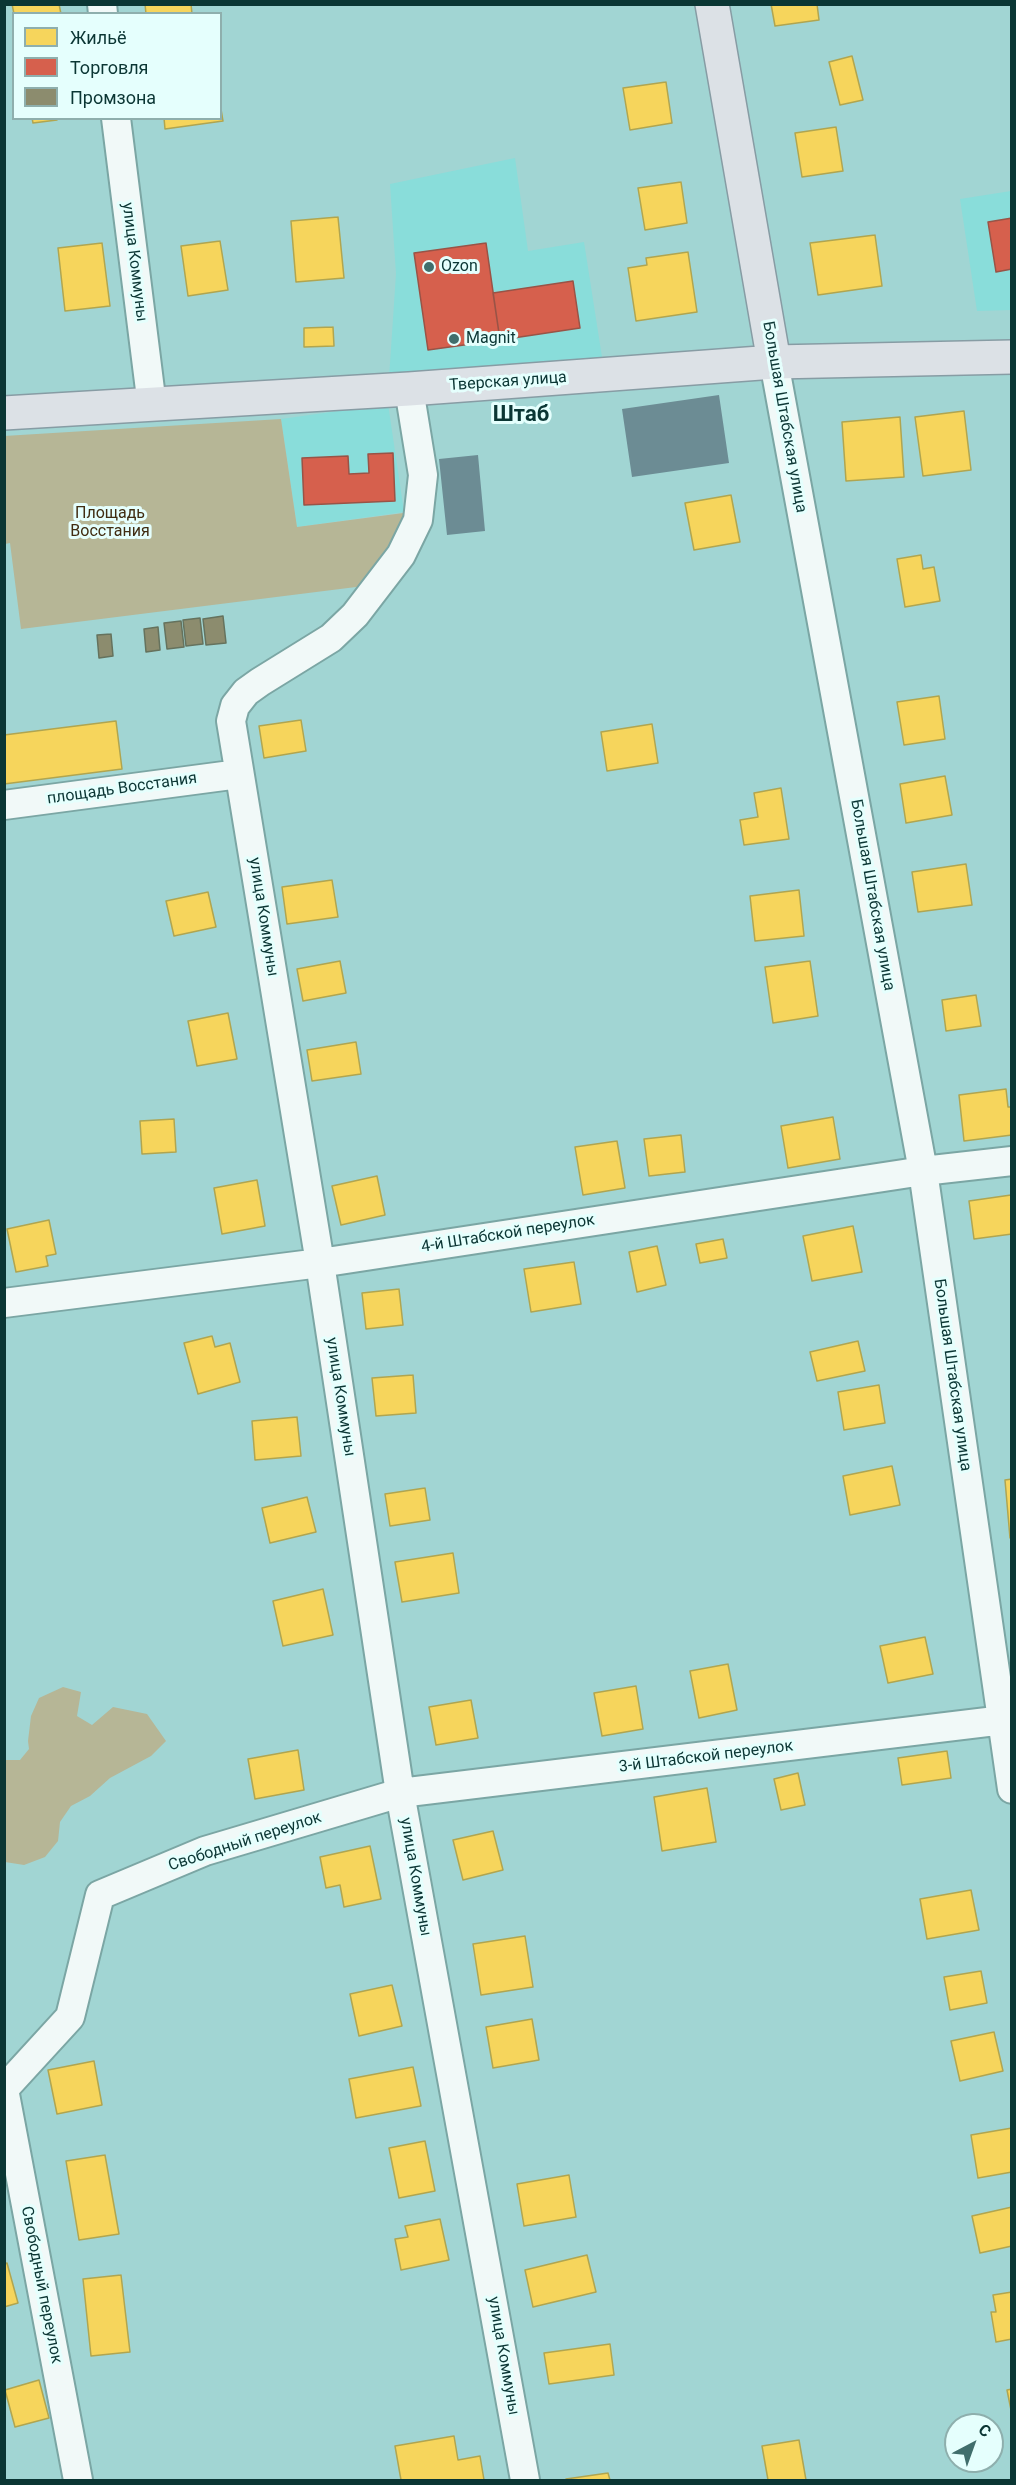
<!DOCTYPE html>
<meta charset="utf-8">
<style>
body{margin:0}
#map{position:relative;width:1016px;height:2485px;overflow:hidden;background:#a1d5d3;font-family:Roboto,sans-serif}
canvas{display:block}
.frame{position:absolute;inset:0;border:6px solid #0b3634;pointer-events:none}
.legend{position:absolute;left:12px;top:12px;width:210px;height:108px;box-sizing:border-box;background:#e5fffd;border:2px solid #8eafad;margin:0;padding:8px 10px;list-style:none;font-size:18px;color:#0b3634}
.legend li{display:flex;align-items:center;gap:12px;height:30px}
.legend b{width:30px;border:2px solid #8eafad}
.north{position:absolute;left:944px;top:2413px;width:60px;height:60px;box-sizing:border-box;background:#e5fffd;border:2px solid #8eafad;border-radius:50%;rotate:41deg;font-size:16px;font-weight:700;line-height:24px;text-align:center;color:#0b3634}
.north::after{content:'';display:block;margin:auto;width:21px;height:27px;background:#406e6c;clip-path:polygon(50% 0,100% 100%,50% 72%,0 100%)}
</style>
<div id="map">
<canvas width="1016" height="2485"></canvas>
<div class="frame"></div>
<ul class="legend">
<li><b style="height:16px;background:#f6d55c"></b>Жильё</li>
<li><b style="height:16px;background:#d6604d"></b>Торговля</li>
<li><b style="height:16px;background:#8c8c6e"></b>Промзона</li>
</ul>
<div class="north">С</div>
</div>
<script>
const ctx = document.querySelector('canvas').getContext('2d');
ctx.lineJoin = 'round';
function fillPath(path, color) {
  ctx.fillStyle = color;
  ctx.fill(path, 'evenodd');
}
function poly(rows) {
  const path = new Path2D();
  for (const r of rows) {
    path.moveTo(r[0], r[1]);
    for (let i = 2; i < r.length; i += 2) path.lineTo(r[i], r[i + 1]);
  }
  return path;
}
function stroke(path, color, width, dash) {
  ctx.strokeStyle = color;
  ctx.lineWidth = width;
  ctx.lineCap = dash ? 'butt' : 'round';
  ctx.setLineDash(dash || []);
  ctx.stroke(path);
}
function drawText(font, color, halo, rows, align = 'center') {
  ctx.font = font + ' Roboto,sans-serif';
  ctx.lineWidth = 6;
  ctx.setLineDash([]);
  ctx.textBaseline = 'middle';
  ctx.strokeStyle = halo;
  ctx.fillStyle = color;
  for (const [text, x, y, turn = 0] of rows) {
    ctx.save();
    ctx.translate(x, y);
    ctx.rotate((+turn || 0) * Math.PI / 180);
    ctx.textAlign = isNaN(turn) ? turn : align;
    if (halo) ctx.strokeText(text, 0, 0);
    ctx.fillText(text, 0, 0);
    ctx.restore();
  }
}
const built = poly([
 [515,158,528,251,584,242,602,357,389,378,396,274,390,184],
 [1011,191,1011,310,977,311,960,199],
 [388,404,404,512,297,527,281,419]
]);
const green = poly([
 [281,419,297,527,411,512,372,585,21,629,10,543,5,544,4,436],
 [63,1687,81,1692,77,1716,92,1725,113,1707,147,1714,166,1741,151,1756,110,1778,90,1796,71,1806,60,1822,58,1841,45,1857,24,1865,5,1862,5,1760,20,1760,29,1749,28,1741,31,1716,39,1698]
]);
const homes = poly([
 [12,4,59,4,61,14,14,14,12,4],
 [145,4,191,4,192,14,146,14,145,4],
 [771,4,817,4,819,20,775,26,771,4],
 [852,56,863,100,840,105,829,62,852,56],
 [666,82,672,123,630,130,623,88,666,82],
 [220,103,223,121,165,129,164,118,220,118,220,103],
 [32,118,57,118,57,120,33,123,32,118],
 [836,127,843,171,802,177,795,133,836,127],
 [681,182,687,223,645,230,638,188,681,182],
 [338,217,344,278,296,282,291,221,338,217],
 [875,235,882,286,818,295,810,243,875,235],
 [220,241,228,290,188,296,181,246,220,241],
 [102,243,110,306,65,311,58,248,102,243],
 [688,252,697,312,636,321,628,268,647,265,646,258,688,252],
 [333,327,334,346,304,347,304,328,333,327],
 [964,411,971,470,923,476,915,417,964,411],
 [900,417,904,477,846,481,842,422,900,417],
 [731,495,740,542,694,550,685,503,731,495],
 [921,555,923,569,934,567,940,601,905,607,897,559,921,555],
 [939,696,945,739,904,745,897,702,939,696],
 [301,720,306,751,264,758,259,726,301,720],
 [116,721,122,769,4,784,4,735,116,721],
 [652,724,658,763,607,771,601,732,652,724],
 [945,776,952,815,906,823,900,784,945,776],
 [781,788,789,839,744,845,740,820,758,817,754,793,781,788],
 [966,864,972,905,918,912,912,872,966,864],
 [332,880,338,917,287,924,282,887,332,880],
 [799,890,804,936,755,941,750,896,799,890],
 [208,892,216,927,174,936,166,901,208,892],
 [340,961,346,993,303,1001,297,969,340,961],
 [810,961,818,1016,773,1023,765,967,810,961],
 [976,995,981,1026,946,1031,942,1000,976,995],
 [228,1013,237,1059,197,1066,188,1021,228,1013],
 [356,1042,361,1074,312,1081,307,1050,356,1042],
 [1006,1089,1008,1107,1012,1107,1012,1135,964,1141,959,1095,1006,1089],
 [833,1117,840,1159,788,1168,781,1126,833,1117],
 [174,1119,176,1152,142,1154,140,1121,174,1119],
 [681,1135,685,1172,649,1176,644,1139,681,1135],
 [617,1141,625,1188,583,1195,575,1147,617,1141],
 [377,1176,385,1215,341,1225,332,1186,377,1176],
 [257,1180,265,1226,222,1234,214,1188,257,1180],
 [1011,1195,1012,1234,974,1239,969,1201,1011,1195],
 [49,1220,56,1254,46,1256,48,1266,16,1272,7,1229,49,1220],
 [853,1226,862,1272,812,1281,803,1236,853,1226],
 [723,1239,727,1258,700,1263,696,1244,723,1239],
 [657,1246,666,1285,637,1292,629,1252,657,1246],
 [574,1262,581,1304,531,1312,524,1269,574,1262],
 [399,1289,403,1325,366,1329,362,1293,399,1289],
 [212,1336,215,1347,230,1343,240,1382,198,1394,184,1343,212,1336],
 [858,1341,865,1371,817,1381,810,1352,858,1341],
 [413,1375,416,1413,376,1416,372,1378,413,1375],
 [879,1385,885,1423,844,1430,838,1392,879,1385],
 [297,1417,301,1456,255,1460,252,1421,297,1417],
 [892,1466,900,1505,850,1515,843,1476,892,1466],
 [1012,1479,1012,1538,1010,1538,1005,1480,1012,1479],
 [425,1488,430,1520,390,1526,385,1494,425,1488],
 [307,1497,316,1532,270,1543,262,1508,307,1497],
 [453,1553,459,1593,402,1602,395,1562,453,1553],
 [323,1589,333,1635,283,1646,273,1601,323,1589],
 [925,1637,933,1674,888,1683,880,1646,925,1637],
 [728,1664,737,1710,699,1718,690,1671,728,1664],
 [636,1686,643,1729,602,1736,594,1693,636,1686],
 [471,1700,478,1738,436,1745,429,1707,471,1700],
 [298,1750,304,1790,255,1799,248,1759,298,1750],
 [947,1751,951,1778,902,1785,898,1758,947,1751],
 [798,1773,805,1805,781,1810,774,1779,798,1773],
 [707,1788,716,1842,662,1851,654,1797,707,1788],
 [493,1831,503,1870,463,1880,453,1840,493,1831],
 [370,1846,381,1899,344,1907,340,1885,326,1888,320,1857,370,1846],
 [971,1890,979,1930,927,1939,920,1899,971,1890],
 [525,1936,533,1987,481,1995,473,1944,525,1936],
 [981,1971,987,2003,950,2010,944,1977,981,1971],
 [392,1985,402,2026,359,2036,350,1994,392,1985],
 [532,2019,539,2060,493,2068,486,2027,532,2019],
 [994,2032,1003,2071,960,2081,951,2041,994,2032],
 [94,2061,102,2105,57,2114,48,2070,94,2061],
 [413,2067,421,2106,356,2118,349,2079,413,2067],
 [1012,2128,1012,2172,978,2178,971,2135,1012,2128],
 [425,2141,435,2191,399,2198,389,2148,425,2141],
 [105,2155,119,2234,79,2240,66,2161,105,2155],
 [569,2175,576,2217,524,2226,517,2184,569,2175],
 [1012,2207,1012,2246,980,2253,972,2216,1012,2207],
 [440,2219,449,2260,401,2270,395,2239,408,2237,405,2226,440,2219],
 [587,2255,596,2292,533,2307,525,2270,587,2255],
 [7,2263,18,2303,4,2307,4,2264,7,2263],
 [121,2275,130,2352,91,2356,83,2279,121,2275],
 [1012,2292,1012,2339,996,2342,991,2312,996,2312,993,2295,1012,2292],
 [610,2344,614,2375,549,2384,544,2353,610,2344],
 [39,2380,49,2418,15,2427,5,2390,39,2380],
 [1012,2389,1012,2415,1007,2390,1012,2389],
 [454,2436,458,2460,480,2456,484,2480,401,2480,395,2446,454,2436],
 [799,2440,806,2480,768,2480,762,2446,799,2440],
 [608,2473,610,2480,566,2480,566,2479,608,2473]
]);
const shops = poly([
 [1012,218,1012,269,996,272,988,222,1012,218],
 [486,243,500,340,428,350,414,253,486,243],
 [573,281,580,328,500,340,493,293,573,281],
 [393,453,395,501,304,505,302,458,348,456,349,474,369,473,368,454,393,453]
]);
const industry = poly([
 [223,616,226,643,206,645,203,619,223,616],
 [200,618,203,644,186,646,183,620,200,618],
 [181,621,184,647,167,649,164,623,181,621],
 [158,627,160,650,146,652,144,629,158,627],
 [111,634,113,656,99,658,97,635,111,634]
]);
const building = poly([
 [719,395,729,463,632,477,622,409],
 [478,455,485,531,447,535,439,459]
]);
const street = poly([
 [102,4,103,14],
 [116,118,152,406],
 [774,362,923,1171,1012,1789],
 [409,389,423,475,418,520,401,555,355,615,331,638,260,682,246,692,235,706,231,721,320,1263,400,1793,525,2480],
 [4,805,239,774],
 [4,1303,320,1263,923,1171,1012,1161],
 [4,2089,70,2017,100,1895,205,1851,400,1793,1012,1719],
 [4,2089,78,2480]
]);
const primary = poly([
 [712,4,774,362],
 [4,413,409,389,774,362,1012,357]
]);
const markers = [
 [429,267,6,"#406e6c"],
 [454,339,6,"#406e6c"]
];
const streetNames = [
 ["улица Коммуны",134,262,83],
 ["Тверская улица",508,382,-4],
 ["Большая Штабская улица",784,417,80],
 ["площадь Восстания",122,789,-8],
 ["Большая Штабская улица",872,895,80],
 ["улица Коммуны",263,917,81],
 ["4-й Штабской переулок",508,1234,-9],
 ["Большая Штабская улица",952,1375,82],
 ["улица Коммуны",340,1397,81],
 ["3-й Штабской переулок",706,1757,-7],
 ["Свободный переулок",245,1842,-18],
 ["улица Коммуны",415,1877,80],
 ["Свободный переулок",41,2285,79],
 ["улица Коммуны",503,2356,80]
];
const poiNames = [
 ["Ozon",441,267],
 ["Magnit",466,339]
];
const parkNames = [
 ["Площадь",110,514],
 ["Восстания",110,532]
];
const districtNames = [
 ["Штаб",521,415]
];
fillPath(built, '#89ddda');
fillPath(green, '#b6b696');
fillPath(homes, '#f6d55c');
stroke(homes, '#b0a550', 1.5);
fillPath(shops, '#d6604d');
stroke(shops, '#995346', 1.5);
fillPath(industry, '#8c8c6e');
stroke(industry, '#65725d', 1.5);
fillPath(building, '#6c8c94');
stroke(street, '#7ba6a4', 32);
stroke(primary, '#879ca4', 36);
stroke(street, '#f1f9f8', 28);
stroke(primary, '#dce1e6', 33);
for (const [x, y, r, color] of markers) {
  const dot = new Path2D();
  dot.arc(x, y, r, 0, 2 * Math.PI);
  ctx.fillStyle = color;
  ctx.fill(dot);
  stroke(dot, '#e5fffd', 2);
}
drawText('16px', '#0b3634', '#e5fffd', streetNames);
drawText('16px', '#0b3634', '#e5fffd', poiNames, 'left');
drawText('16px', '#402c11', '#e5fffd', parkNames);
drawText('bold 22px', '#0b3634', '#e5fffd', districtNames);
</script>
